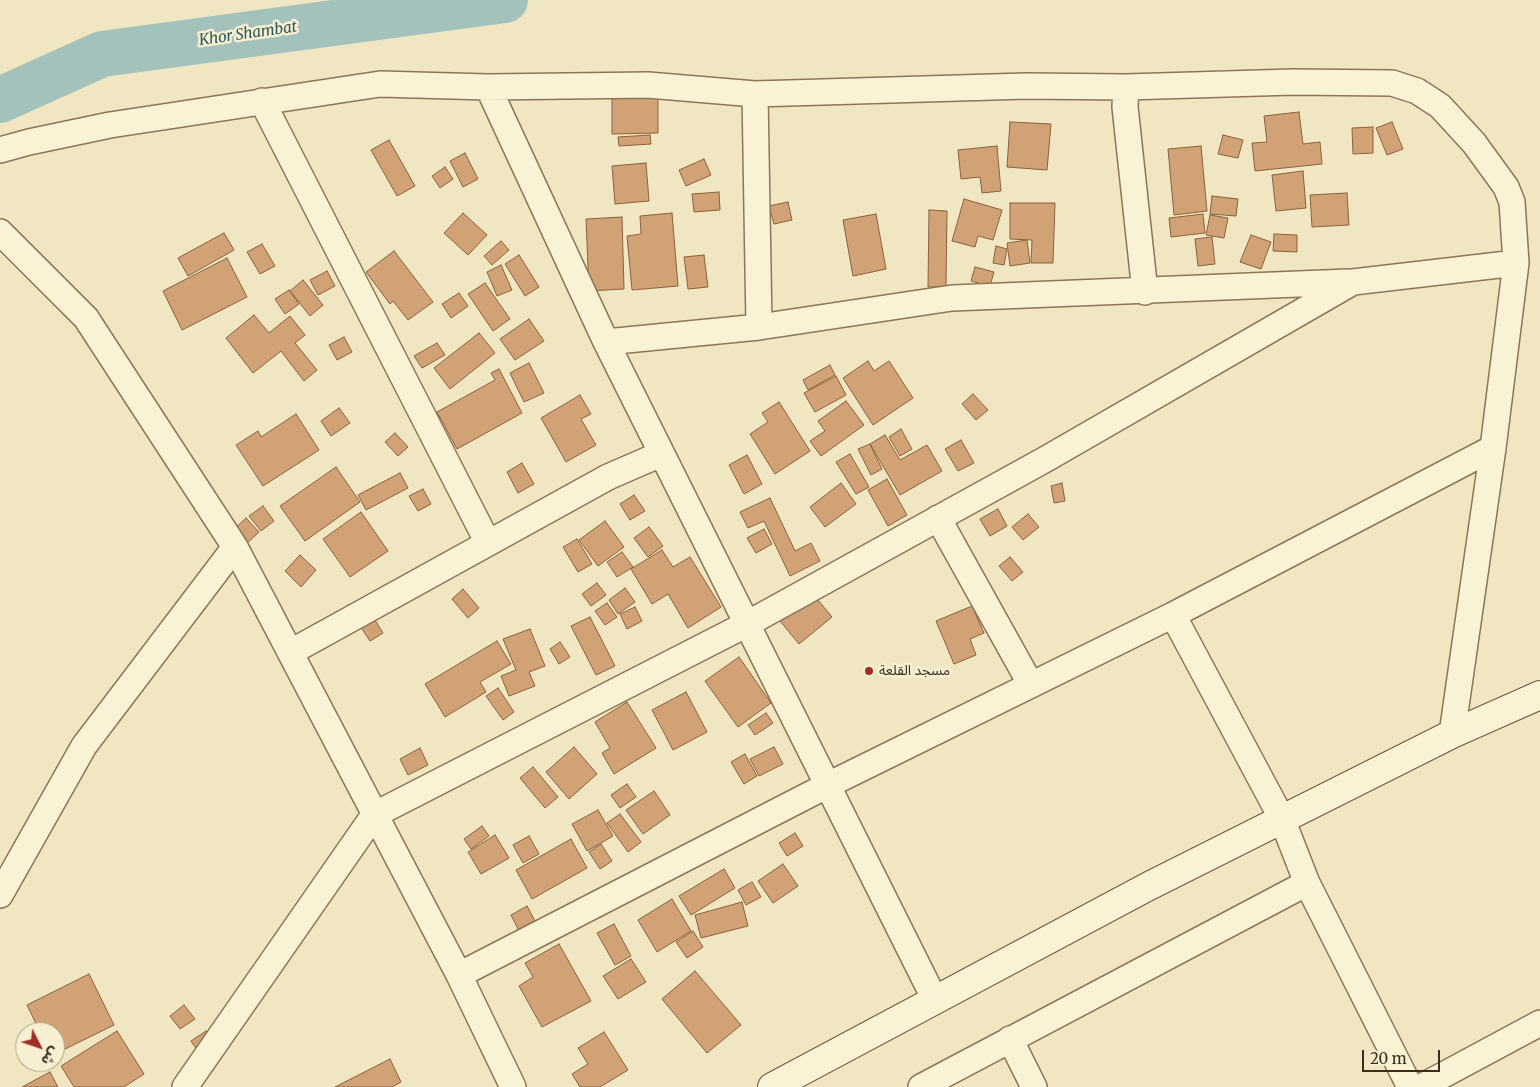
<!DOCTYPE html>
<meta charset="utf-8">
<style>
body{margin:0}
#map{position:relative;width:1540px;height:1087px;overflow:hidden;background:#f0e6c1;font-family:Merriweather,"Noto Sans Arabic",serif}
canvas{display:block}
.north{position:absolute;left:15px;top:1022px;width:50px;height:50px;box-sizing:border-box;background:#f7efd1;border:1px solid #aba189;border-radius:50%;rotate:131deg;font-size:14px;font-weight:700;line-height:20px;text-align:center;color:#3a2d1d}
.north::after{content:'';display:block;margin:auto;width:18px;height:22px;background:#9d2d25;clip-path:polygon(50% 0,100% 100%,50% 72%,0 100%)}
.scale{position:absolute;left:1362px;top:1050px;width:78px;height:22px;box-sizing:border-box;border:2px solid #3a2d1d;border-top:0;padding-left:6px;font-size:15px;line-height:18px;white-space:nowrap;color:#3a2d1d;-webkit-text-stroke:4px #f7efd1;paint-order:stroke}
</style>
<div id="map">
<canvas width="1540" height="1087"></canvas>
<div class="north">ش</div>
<div class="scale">20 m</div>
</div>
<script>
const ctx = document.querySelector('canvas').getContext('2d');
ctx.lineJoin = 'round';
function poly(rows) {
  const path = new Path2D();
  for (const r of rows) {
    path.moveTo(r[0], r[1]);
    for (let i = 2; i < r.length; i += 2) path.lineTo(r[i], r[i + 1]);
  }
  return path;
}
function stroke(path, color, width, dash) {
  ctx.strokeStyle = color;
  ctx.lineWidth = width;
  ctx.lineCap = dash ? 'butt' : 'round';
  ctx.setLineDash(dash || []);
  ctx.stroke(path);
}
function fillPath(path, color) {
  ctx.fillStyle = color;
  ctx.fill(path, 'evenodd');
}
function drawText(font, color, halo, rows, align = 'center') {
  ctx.font = font + ' Merriweather,"Noto Sans Arabic",serif';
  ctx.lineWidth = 5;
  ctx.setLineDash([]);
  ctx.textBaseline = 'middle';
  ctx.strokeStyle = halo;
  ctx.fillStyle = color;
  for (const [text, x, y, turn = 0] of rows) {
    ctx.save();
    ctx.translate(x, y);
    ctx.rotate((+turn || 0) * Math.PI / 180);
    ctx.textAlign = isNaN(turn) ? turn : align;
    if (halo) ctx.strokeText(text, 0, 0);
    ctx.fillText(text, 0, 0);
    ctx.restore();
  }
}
const river = poly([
 [0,100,102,54,505,0]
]);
const building = poly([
 [612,98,658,98,658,133,612,134,612,98],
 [1299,112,1303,144,1320,142,1322,164,1255,171,1252,143,1267,142,1264,116,1299,112],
 [1010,122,1051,124,1047,170,1007,167,1010,122],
 [1392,122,1403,149,1387,155,1376,128,1392,122],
 [1373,127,1373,153,1353,154,1352,128,1373,127],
 [650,135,651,144,619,146,618,137,650,135],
 [1223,135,1243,140,1238,158,1218,154,1223,135],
 [389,140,415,186,397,196,371,150,389,140],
 [997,146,1001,191,982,193,980,177,961,179,958,150,997,146],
 [1201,146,1207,211,1174,215,1168,149,1201,146],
 [465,153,478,179,463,187,450,161,465,153],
 [704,159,711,175,686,186,679,170,704,159],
 [646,163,649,201,615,204,612,166,646,163],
 [445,167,453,179,440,188,432,176,445,167],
 [1303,171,1306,208,1276,211,1272,175,1303,171],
 [719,192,720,210,694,212,692,194,719,192],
 [1347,193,1349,225,1312,227,1310,195,1347,193],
 [1212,196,1238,199,1236,216,1210,214,1212,196],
 [964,199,1002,210,993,240,978,236,975,247,952,241,964,199],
 [788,202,792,220,774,224,769,206,788,202],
 [1010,203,1055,203,1053,263,1031,263,1032,240,1010,239,1010,203],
 [929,210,947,211,946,287,928,287,929,210],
 [463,213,487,235,468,255,444,233,463,213],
 [672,213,678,286,632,290,627,236,641,234,640,216,672,213],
 [876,214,886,269,853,276,843,220,876,214],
 [1203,214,1205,233,1171,237,1169,218,1203,214],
 [1210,215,1228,218,1224,238,1206,235,1210,215],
 [622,217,624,289,589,291,586,219,622,217],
 [224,233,234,250,188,276,178,258,224,233],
 [1274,234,1297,235,1297,252,1273,251,1274,234],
 [1251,235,1271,242,1261,269,1240,262,1251,235],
 [1212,237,1215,264,1198,266,1195,239,1212,237],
 [1027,240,1030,263,1010,266,1007,243,1027,240],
 [501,241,509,250,492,265,484,256,501,241],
 [262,244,275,266,260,274,247,252,262,244],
 [996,246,1007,249,1004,265,993,263,996,246],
 [394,251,433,302,408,320,393,301,390,304,366,272,394,251],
 [519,255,539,287,525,296,505,264,519,255],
 [704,255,708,287,688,289,684,257,704,255],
 [227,258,247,297,182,330,163,291,227,258],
 [501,265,512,290,497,296,487,272,501,265],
 [975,267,994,272,990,286,971,281,975,267],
 [327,271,335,286,318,295,310,280,327,271],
 [303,280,323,305,310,316,290,291,303,280],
 [485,283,510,319,493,331,468,294,485,283],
 [289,290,299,304,285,314,275,299,289,290],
 [459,293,468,306,451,318,442,304,459,293],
 [254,315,269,333,290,316,305,335,295,343,317,370,304,381,281,351,253,373,226,338,254,315],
 [529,319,544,341,515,360,500,339,529,319],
 [479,333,495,353,450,389,434,368,479,333],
 [344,337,352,352,337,360,329,345,344,337],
 [437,343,445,355,422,368,414,356,437,343],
 [868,361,874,371,889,361,913,398,873,425,843,378,868,361],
 [529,363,544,393,524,402,510,373,529,363],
 [830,365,835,375,808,390,803,380,830,365],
 [499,369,522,413,457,449,437,412,495,380,491,373,499,369],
 [836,376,846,395,815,412,804,393,836,376],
 [973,394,988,410,976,420,962,404,973,394],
 [580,395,591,414,581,419,596,445,566,462,541,418,580,395],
 [846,401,864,425,821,456,810,441,825,431,818,421,846,401],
 [779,402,810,451,775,474,750,434,768,422,762,413,779,402],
 [339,408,350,423,331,436,321,421,339,408],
 [296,414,319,450,263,486,236,445,258,431,261,437,296,414],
 [901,429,912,449,900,456,889,437,901,429],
 [395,433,408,447,398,456,385,442,395,433],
 [885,435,900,460,927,445,942,471,900,495,870,444,885,435],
 [961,440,974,463,958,471,945,449,961,440],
 [870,444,882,469,871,475,858,449,870,444],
 [850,454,869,487,856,494,836,462,850,454],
 [747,455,762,484,744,494,729,465,747,455],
 [522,463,534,484,518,493,507,472,522,463],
 [336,467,360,502,305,541,280,506,336,467],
 [400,473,408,488,366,510,358,495,400,473],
 [887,479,907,515,888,526,868,490,887,479],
 [841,483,856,504,825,527,810,507,841,483],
 [1062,483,1065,501,1054,503,1051,486,1062,483],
 [423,489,431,504,418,511,409,496,423,489],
 [634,495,645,511,630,520,620,504,634,495],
 [770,498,795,551,811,543,820,561,790,576,764,521,748,528,740,512,770,498],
 [263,506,274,521,261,531,249,516,263,506],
 [998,509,1007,526,990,536,980,519,998,509],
 [361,512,388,551,350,577,323,539,361,512],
 [1028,514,1039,527,1023,540,1012,527,1028,514],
 [246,518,259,532,243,547,230,533,246,518],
 [605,521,624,547,598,566,579,540,605,521],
 [649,527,663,546,648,557,634,538,649,527],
 [764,529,772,544,756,553,747,538,764,529],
 [577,539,592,564,578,572,563,547,577,539],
 [662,550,673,567,690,557,721,607,688,628,668,594,652,604,631,569,662,550],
 [622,552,633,567,617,577,607,562,622,552],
 [300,555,316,570,301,587,285,571,300,555],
 [1010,557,1023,572,1012,581,999,566,1010,557],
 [597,583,606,595,591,606,582,594,597,583],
 [625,588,635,602,618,614,609,600,625,588],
 [463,589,479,608,468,618,452,599,463,589],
 [813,594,832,617,799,644,780,621,813,594],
 [607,603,617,617,605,625,595,611,607,603],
 [972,606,984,633,970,639,976,655,954,664,936,621,972,606],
 [635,607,642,621,627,629,620,614,635,607],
 [373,617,383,633,370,641,360,626,373,617],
 [590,617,615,666,596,675,571,626,590,617],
 [530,629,545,666,529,672,535,686,509,696,501,676,516,670,503,639,530,629],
 [497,641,511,664,480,682,486,692,445,717,425,684,497,641],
 [560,642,570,657,559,664,550,649,560,642],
 [739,657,771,703,738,727,705,681,739,657],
 [498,688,514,712,503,720,486,696,498,688],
 [686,692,707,732,673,750,652,710,686,692],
 [627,702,656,748,614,774,602,753,610,748,595,722,627,702],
 [766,713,773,723,755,735,748,725,766,713],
 [574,747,597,774,569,799,546,772,574,747],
 [774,747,783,764,759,776,750,759,774,747],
 [420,748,428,765,408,775,400,759,420,748],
 [745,754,757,776,744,784,731,762,745,754],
 [533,767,558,797,545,808,520,778,533,767],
 [627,784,636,797,620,808,611,795,627,784],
 [654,791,670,815,643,834,626,810,654,791],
 [598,810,613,836,587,851,572,824,598,810],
 [620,814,641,842,628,852,607,823,620,814],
 [482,826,489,836,471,849,464,839,482,826],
 [795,833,803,846,787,856,779,843,795,833],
 [495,835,509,858,481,874,468,852,495,835],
 [529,836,539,854,523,863,513,845,529,836],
 [571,839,587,868,532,899,516,870,571,839],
 [601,844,612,861,600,869,589,852,601,844],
 [783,864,798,886,773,903,758,881,783,864],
 [724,869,735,888,691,915,679,896,724,869],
 [752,882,761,897,746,905,738,890,752,882],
 [672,899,691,931,657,952,638,920,672,899],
 [742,902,748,926,701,938,695,915,742,902],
 [527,906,536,923,520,933,511,915,527,906],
 [614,924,631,956,615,965,597,933,614,924],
 [693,931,703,947,687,958,676,942,693,931],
 [559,944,591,1001,542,1027,519,986,533,977,525,963,559,944],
 [631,959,646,982,618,999,603,976,631,959],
 [695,971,741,1025,707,1053,662,999,695,971],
 [89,974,114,1025,55,1054,55,1032,40,1032,27,1005,89,974],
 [184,1005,195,1019,180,1029,170,1016,184,1005],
 [117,1031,144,1074,124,1087,74,1087,61,1066,117,1031],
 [206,1031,214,1044,199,1053,191,1041,206,1031],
 [604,1032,628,1070,600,1087,580,1087,572,1074,588,1064,578,1048,604,1032],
 [390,1059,401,1082,392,1087,335,1087,390,1059],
 [50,1072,58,1087,22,1087,50,1072]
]);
const street = poly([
 [488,87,606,342,935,1000],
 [1126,87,1125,107,1145,292],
 [755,94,759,327],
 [262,101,488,543],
 [0,150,29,142,110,125,380,84,488,87,648,85,755,94,1026,86,1126,87,1293,82,1392,83,1417,91,1440,106,1474,143,1506,187,1512,202,1516,263,1493,448,1452,734],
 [0,232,86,318,235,547,459,975,513,1087],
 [606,342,759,327,952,298,1348,282],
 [938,518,1031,685],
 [1173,615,1282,819,1307,883,1410,1087],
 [291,652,608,477,661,454],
 [0,895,84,746,235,547],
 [459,975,828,785,1173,615,1493,448],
 [1010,1039,1034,1087],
 [185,1087,374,815,747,624,1046,459,1353,282,1516,263],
 [921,1087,1307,883],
 [1421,1087,1540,1023]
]);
const secondary = poly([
 [772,1087,1149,886,1452,734,1540,695]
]);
const markers = [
 [869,671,5,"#9d2d25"]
];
const poiNames = [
 ["مسجد القلعة",879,671]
];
const waterNames = [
 ["Khor Shambat",248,34,-8]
];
stroke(river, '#a4c2bc', 46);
fillPath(building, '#d0a275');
stroke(building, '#8b613c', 1);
stroke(street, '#8b7758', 28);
stroke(secondary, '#6c573b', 30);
stroke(street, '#faf2d5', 25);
stroke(secondary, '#faf2d5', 28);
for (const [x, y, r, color] of markers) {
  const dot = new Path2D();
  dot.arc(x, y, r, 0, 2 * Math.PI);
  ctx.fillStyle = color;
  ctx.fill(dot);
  stroke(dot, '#f7efd1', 2);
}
drawText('14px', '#3a2d1d', '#f7efd1', poiNames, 'left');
drawText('italic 15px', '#2b5a5a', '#f7efd1', waterNames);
</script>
